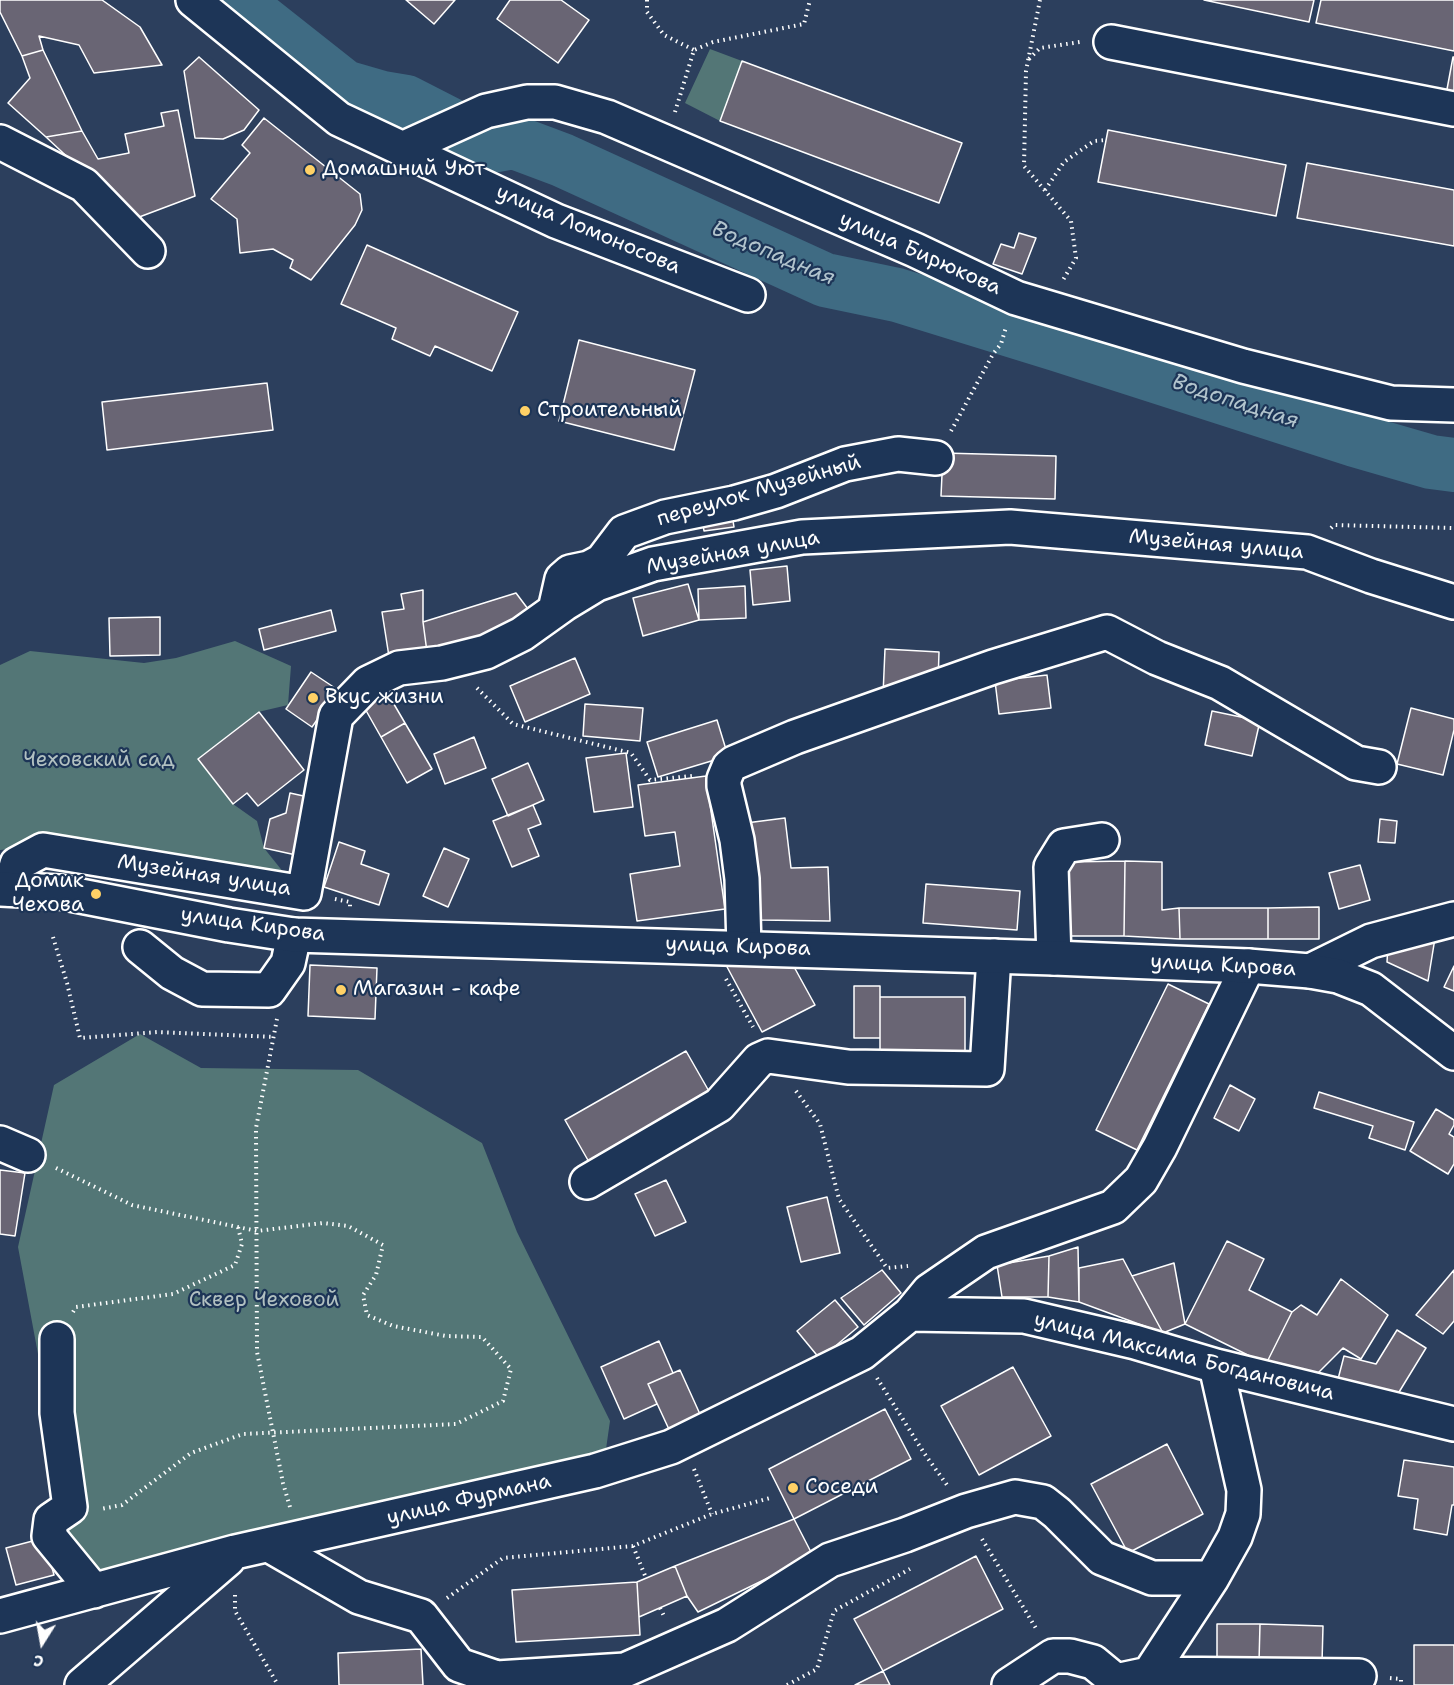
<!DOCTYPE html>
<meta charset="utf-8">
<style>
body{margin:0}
#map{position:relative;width:1454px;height:1685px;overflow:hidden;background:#2c3f5d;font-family:"Shantell Sans",sans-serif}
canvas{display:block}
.north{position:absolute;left:12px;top:1613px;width:60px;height:60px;-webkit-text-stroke:4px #1d3557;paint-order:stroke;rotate:191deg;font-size:16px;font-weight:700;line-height:24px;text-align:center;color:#fff}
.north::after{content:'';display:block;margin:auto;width:21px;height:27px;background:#fff;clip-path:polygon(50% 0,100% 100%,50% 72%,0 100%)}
</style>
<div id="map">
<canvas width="1454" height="1685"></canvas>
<div class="north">С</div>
</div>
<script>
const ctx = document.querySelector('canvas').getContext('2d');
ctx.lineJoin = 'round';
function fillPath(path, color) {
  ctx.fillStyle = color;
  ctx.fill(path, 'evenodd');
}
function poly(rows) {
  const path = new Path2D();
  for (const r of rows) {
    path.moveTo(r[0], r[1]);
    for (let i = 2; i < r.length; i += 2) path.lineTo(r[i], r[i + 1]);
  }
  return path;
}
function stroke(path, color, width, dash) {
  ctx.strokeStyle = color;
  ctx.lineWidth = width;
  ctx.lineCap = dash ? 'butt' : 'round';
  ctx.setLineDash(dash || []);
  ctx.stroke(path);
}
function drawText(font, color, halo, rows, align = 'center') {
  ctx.font = font + ' "Shantell Sans",sans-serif';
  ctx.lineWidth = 4.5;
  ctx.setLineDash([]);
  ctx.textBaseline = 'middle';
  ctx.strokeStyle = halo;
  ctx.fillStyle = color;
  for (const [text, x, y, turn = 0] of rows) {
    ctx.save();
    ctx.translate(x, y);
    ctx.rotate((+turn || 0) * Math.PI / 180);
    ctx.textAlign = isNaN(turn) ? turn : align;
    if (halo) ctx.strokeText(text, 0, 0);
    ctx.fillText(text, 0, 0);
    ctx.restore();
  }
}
const green = poly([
 [710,49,742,61,720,121,685,103],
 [235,641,291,666,288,705,258,712,198,759,233,804,257,821,264,848,284,873,246,892,19,848,0,850,0,665,30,651,144,663,176,658],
 [140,1034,201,1068,358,1070,482,1143,517,1232,610,1421,605,1456,76,1585,58,1461,18,1247,54,1085]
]);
const river = poly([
 [234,0,344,87,382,98,406,102,492,146,514,142,562,160,825,280,897,295,1059,345,1355,440,1431,462,1454,465]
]);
const building = poly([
 [0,0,102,0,140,27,162,65,94,73,79,45,39,36,43,50,22,56,0,12,0,0],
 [406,0,455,0,434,24,406,0],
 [510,0,561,0,589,20,558,63,497,19,510,0],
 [1204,0,1314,0,1309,22,1204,0],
 [1321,0,1454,0,1454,51,1316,23,1321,0],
 [43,50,82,131,46,137,8,103,30,78,22,56,43,50],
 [199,57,259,110,244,130,223,139,195,138,184,71,199,57],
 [1453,57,1454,57,1454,102,1445,100,1453,57],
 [742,61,962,143,939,203,720,121,742,61],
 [178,110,195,196,134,219,46,137,82,131,98,159,129,153,125,134,164,126,161,113,178,110],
 [264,118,360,194,362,210,355,225,311,280,290,268,293,260,273,249,240,253,237,219,211,199,250,153,242,145,264,118],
 [1108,130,1286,165,1276,216,1098,182,1108,130],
 [1307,163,1454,190,1454,246,1297,218,1307,163],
 [1019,233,1036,238,1022,274,993,264,1001,244,1014,248,1019,233],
 [367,245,518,312,492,371,435,346,430,356,392,339,396,328,341,304,367,245],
 [579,340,695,370,674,450,559,421,579,340],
 [267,383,273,430,107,450,102,402,267,383],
 [943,453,1056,456,1055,499,941,496,943,453],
 [731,509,734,527,704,531,701,513,731,509],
 [787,566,790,601,753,605,750,570,787,566],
 [688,584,699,620,643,636,633,598,688,584],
 [745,586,746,618,699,620,698,589,745,586],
 [423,590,423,622,427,652,390,663,382,612,404,609,401,594,423,590],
 [516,593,531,613,491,643,427,652,423,622,516,593],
 [331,610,336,631,264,650,259,629,331,610],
 [160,617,160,655,110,656,109,618,160,617],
 [885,649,939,652,938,683,883,695,885,649],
 [575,658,590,694,525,722,510,686,575,658],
 [311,672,338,690,312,727,286,709,311,672],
 [1047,675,1051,708,999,714,995,681,1047,675],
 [388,694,405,723,381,737,364,707,388,694],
 [585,704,643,708,640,741,583,736,585,704],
 [1411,708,1454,719,1454,730,1443,775,1397,764,1411,708],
 [1212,711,1260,721,1252,756,1205,745,1212,711],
 [259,712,304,770,258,806,247,793,233,804,198,759,259,712],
 [717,720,728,756,658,777,647,742,717,720],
 [405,723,432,769,407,783,381,737,405,723],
 [474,737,486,768,445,784,434,754,474,737],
 [626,753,633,807,594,812,586,758,626,753],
 [528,763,544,800,508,816,492,779,528,763],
 [706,776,725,909,637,921,630,874,680,866,675,832,645,836,638,785,706,776],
 [290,793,308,797,296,855,264,848,270,819,286,813,290,793],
 [533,805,541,824,528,829,539,856,512,867,493,821,533,805],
 [785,818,791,868,828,867,830,921,760,920,746,823,785,818],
 [1380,819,1397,821,1395,843,1378,842,1380,819],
 [339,842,365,851,361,864,389,874,379,905,324,887,339,842],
 [444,848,469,859,448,907,423,896,444,848],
 [1125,861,1162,862,1162,910,1179,908,1180,939,1124,936,1125,861],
 [1125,861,1124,936,1065,936,1067,862,1125,861],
 [1360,865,1370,900,1339,909,1329,873,1360,865],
 [926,884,1020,891,1017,930,923,923,926,884],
 [1319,907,1319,939,1268,939,1268,908,1319,907],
 [1179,908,1268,908,1268,939,1180,939,1179,908],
 [1436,932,1428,981,1387,962,1388,946,1436,932],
 [310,965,377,968,375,1019,308,1016,310,965],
 [726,965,793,965,815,1005,762,1032,726,965],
 [1454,966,1454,991,1444,987,1454,966],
 [1168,984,1209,1004,1137,1150,1096,1130,1168,984],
 [854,986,880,986,880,1038,854,1038,854,986],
 [880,997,965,997,965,1059,880,1059,880,997],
 [686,1051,714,1100,593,1169,565,1120,686,1051],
 [1230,1085,1255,1099,1239,1131,1214,1118,1230,1085],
 [1319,1092,1414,1122,1405,1150,1369,1138,1373,1126,1314,1108,1319,1092],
 [1436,1109,1454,1120,1454,1125,1449,1134,1454,1137,1454,1164,1448,1174,1410,1151,1436,1109],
 [0,1170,25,1173,15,1236,0,1234,0,1170],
 [666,1180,686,1222,655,1236,635,1194,666,1180],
 [827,1197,840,1253,801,1262,787,1207,827,1197],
 [1227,1241,1264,1259,1249,1290,1292,1312,1266,1364,1185,1324,1227,1241],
 [1078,1247,1079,1302,1048,1297,1049,1256,1078,1247],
 [1049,1256,1048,1297,1002,1297,997,1265,1049,1256],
 [1123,1259,1132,1276,1163,1333,1079,1302,1079,1268,1123,1259],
 [1174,1263,1185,1324,1163,1333,1132,1276,1174,1263],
 [882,1270,901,1293,864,1325,841,1298,882,1270],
 [1454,1270,1454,1321,1443,1334,1416,1315,1454,1270],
 [1341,1279,1388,1315,1361,1359,1343,1348,1314,1377,1266,1364,1292,1312,1301,1305,1317,1315,1341,1279],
 [835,1300,858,1327,820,1359,797,1331,835,1300],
 [1397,1330,1426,1348,1396,1397,1337,1383,1344,1356,1376,1364,1397,1330],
 [659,1341,673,1373,648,1384,657,1404,624,1419,601,1367,659,1341],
 [1013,1367,1051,1436,979,1475,941,1406,1013,1367],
 [680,1370,704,1423,673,1438,648,1384,680,1370],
 [885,1409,911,1459,794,1519,769,1469,885,1409],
 [1167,1444,1203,1514,1128,1553,1091,1484,1167,1444],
 [1404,1460,1454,1467,1454,1505,1452,1505,1447,1535,1414,1529,1418,1499,1398,1496,1404,1460],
 [794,1519,813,1556,698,1612,687,1596,675,1566,794,1519],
 [44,1538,54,1575,16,1585,6,1548,44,1538],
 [976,1556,1003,1609,883,1671,854,1619,976,1556],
 [675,1566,687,1596,639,1617,637,1582,675,1566],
 [637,1582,640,1635,516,1642,512,1590,637,1582],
 [1217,1624,1260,1624,1259,1662,1217,1661,1217,1624],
 [1260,1624,1323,1626,1322,1663,1259,1662,1260,1624],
 [1414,1645,1454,1645,1454,1685,1414,1685,1414,1645],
 [421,1649,423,1685,339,1685,338,1653,421,1649],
 [883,1671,890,1685,855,1685,883,1671]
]);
const path = poly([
 [647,0,647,12,664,35,694,50],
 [1040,0,1026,71,1024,166,1071,221,1076,258,1063,280],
 [1029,59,1040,48,1080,42],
 [675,112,694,50,713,42,804,24,810,0],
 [1045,190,1064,162,1094,141,1106,140],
 [951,431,993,354,1001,344,1006,327],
 [1331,528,1334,525,1454,528],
 [477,688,513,724,631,753,650,780,692,776],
 [335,899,350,902,350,907],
 [53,937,67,983,80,1038,158,1032,274,1037],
 [726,979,753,1027],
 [277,1019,256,1128,257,1352,283,1483,290,1507],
 [796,1091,820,1124,839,1199,887,1268,908,1266],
 [56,1168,132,1205,257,1231,323,1223,348,1226,383,1245,376,1275,363,1295,367,1315,393,1326,446,1336,482,1337,511,1369,503,1401,456,1424,243,1434,191,1453,122,1505,101,1509],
 [73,1312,76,1307,173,1294,235,1265,242,1244,238,1227],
 [877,1378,924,1453,947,1485],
 [694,1469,712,1514],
 [982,1539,1037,1630],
 [633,1546,646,1578],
 [235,1595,235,1611,278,1685],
 [447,1598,503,1558,633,1546,712,1514,770,1498],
 [660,1608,665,1618],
 [1390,1678,1401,1679,1401,1685],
 [787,1685,817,1669,834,1611,910,1569]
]);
const minor = poly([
 [193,0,339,119,556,221,748,295],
 [1111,42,1454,109],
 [0,142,84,185,148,251],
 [402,149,486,111,527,102,555,102,607,117,915,250,1016,298,1243,366,1391,403,1454,405],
 [555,610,562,579,570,572,589,568,602,561,624,532,665,517,734,503,776,491,845,464,898,454,936,458],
 [10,889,17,864,43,850,304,893,336,716,368,683,399,668,442,663,486,652,522,634,564,604,597,584,653,564,802,537,1010,527,1307,552,1371,576,1454,602],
 [140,947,172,973,202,989,269,990,288,963,294,935],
 [744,947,742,879,737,840,724,786,724,779,729,767,734,763,795,737,993,667,1107,632,1157,658,1220,683,1356,763,1379,767],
 [1054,958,1051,867,1064,846,1102,840],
 [1310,971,1371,941,1454,919],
 [0,1143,28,1155],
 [587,1182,719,1105,759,1060,768,1056,848,1067,987,1069,994,956],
 [910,1314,1024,1316,1135,1342,1216,1366,1454,1424],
 [57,1339,57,1413,70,1507,51,1520,49,1536,94,1591],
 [269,1545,359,1597,421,1616,459,1665,497,1678,625,1670,727,1625,830,1560,905,1535,966,1511,1015,1497,1043,1502,1057,1513,1102,1558,1152,1578,1212,1578],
 [0,1616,235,1552,595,1471,671,1447,862,1353,910,1314,929,1291,986,1252,1113,1207,1141,1180,1160,1147,1248,966],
 [82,1685,228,1559],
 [1009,1685,1053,1656,1070,1656,1093,1662,1116,1681,1149,1674,1359,1676],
 [1142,1685,1212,1578,1235,1537,1243,1514,1244,1490,1216,1366]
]);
const major = poly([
 [0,889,60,892,229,925,294,935,1054,958,1248,966,1310,971,1338,976,1371,989,1454,1053]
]);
const markers = [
 [310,170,6,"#ffd166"],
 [525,411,6,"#ffd166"],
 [313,698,6,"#ffd166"],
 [96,894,6,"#ffd166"],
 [341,990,6,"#ffd166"],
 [793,1488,6,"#ffd166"]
];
const poiNames = [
 ["Домашний Уют",322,170],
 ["Строительный",537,411],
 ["Вкус жизни",325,698],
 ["Домик",84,882,"right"],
 ["Чехова",84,906,"right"],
 ["Магазин - кафе",353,990],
 ["Соседи",805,1488]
];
const streetNames = [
 ["улица Ломоносова",588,230,23],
 ["улица Бирюкова",920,254,24],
 ["переулок Музейный",759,491,-16],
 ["Музейная улица",1216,545,5],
 ["Музейная улица",733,553,-10],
 ["Музейная улица",204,876,9],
 ["улица Кирова",253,925,8],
 ["улица Кирова",738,947,2],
 ["улица Кирова",1223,966,3],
 ["улица Максима Богдановича",1184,1357,14],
 ["улица Фурмана",469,1500,-13]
];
const parkNames = [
 ["Чеховский сад",99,761],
 ["Сквер Чеховой",264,1301]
];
const waterNames = [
 ["Водопадная",773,254,23],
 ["Водопадная",1235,402,18]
];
fillPath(green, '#537676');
stroke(river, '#3f6b83', 54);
fillPath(building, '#696574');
stroke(building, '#fff', 1.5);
stroke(minor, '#fff', 38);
stroke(major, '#fff', 38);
stroke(path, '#fff', 4, [1.5, 4.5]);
stroke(minor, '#1d3557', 33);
stroke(major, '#1d3557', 33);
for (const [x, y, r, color] of markers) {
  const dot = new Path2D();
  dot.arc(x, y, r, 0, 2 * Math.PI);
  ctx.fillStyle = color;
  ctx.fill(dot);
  stroke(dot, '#1d3557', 2);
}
drawText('21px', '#fff', '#1d3557', poiNames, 'left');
drawText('21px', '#fff', '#1d3557', streetNames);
drawText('21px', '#b2c1c1', '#1d3557', parkNames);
drawText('italic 22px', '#b2c4cd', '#1d3557', waterNames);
</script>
